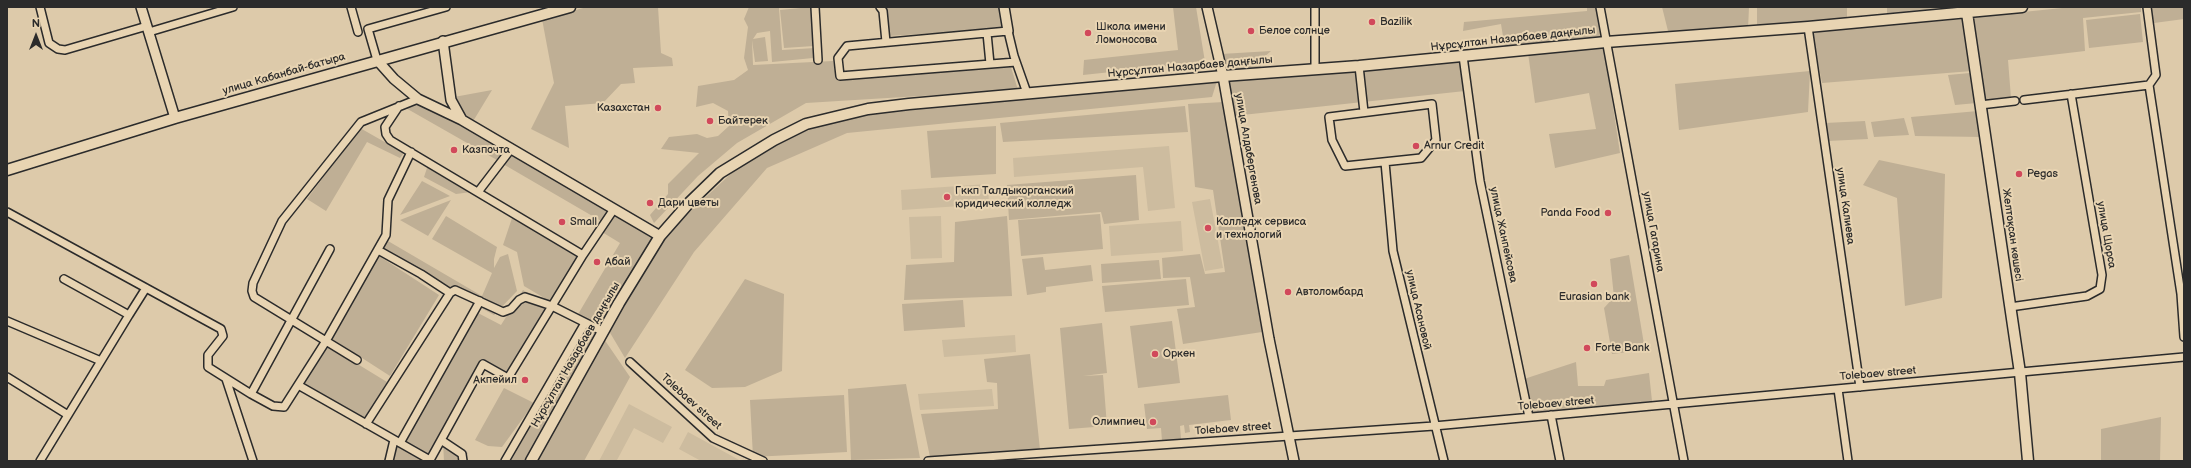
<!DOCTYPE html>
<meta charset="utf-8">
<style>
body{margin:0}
#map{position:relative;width:2191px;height:468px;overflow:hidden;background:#ddcaaa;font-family:"Balsamiq Sans",sans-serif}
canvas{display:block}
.frame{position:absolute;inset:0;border:8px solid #2b2b2b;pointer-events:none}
.north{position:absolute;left:16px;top:16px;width:40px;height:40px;-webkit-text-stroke:3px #e8d4b2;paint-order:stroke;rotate:0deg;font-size:11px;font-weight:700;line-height:16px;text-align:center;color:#2b2b2b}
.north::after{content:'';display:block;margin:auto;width:14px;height:18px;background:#2b2b2b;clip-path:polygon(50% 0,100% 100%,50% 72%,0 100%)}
</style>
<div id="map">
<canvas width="2191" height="468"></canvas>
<div class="frame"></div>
<div class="north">N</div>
</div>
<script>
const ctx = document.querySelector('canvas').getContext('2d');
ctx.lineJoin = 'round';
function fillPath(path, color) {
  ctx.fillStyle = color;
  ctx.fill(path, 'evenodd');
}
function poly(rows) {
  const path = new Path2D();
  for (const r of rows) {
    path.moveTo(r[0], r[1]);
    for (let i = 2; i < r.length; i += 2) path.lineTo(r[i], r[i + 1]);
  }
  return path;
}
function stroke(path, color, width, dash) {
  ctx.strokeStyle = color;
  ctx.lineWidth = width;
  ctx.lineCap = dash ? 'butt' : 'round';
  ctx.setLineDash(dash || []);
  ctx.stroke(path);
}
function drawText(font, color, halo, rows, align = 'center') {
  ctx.font = font + ' "Balsamiq Sans",sans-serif';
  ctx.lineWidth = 4;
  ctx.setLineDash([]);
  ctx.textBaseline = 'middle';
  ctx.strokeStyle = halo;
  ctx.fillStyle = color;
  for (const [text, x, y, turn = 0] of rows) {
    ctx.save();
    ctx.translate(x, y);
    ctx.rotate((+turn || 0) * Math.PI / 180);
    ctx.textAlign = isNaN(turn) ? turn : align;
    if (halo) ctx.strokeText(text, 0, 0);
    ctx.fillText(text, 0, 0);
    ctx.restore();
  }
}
const built = poly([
 [1169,146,1175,208,1148,211,1143,167,1014,177,1013,158],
 [988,184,989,204,902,210,901,190],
 [1210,199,1223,268,1205,271,1192,202],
 [941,216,942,258,911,259,909,217],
 [1181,221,1183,251,1111,256,1109,226],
 [1015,335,1016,352,944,357,942,340],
 [992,389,994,406,920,410,918,394],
 [629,404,672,427,663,443,634,428,617,460,619,461,599,461],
 [688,432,741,461,701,461,679,449]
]);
const green = poly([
 [587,7,658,7,661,53,672,58,673,66,633,68,635,83,621,84,603,103,565,106,569,148,531,129,554,83,542,19],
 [749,7,782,7,779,8,782,50,815,48,813,58,772,62,770,31,757,33,753,39,765,37,768,61,755,62,752,40,753,65,833,61,837,78,1010,64,1018,90,806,103,737,143,698,176,654,223,650,215,668,194,668,184,699,153,661,149,669,137,697,134,707,138,718,136,729,126,728,111,713,103,696,107,698,86,734,80,748,70,744,58,748,27,744,19],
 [811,7,814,46,784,48,780,10],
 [884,7,1000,7,1005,29,888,36],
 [1173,7,1196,7,1205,62,1083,75,1084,60,1178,50],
 [1587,7,1600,7,1606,39,1505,49,1501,24,1463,31,1464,22,1587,11],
 [1662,7,1749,7,1748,29,1669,35],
 [1757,7,1847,7,1847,20,1757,28],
 [1887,7,1962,7,1963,10,1887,15],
 [2072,7,2141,7,2141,12,2083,18,2085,51,2008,60,2011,98,1984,100,1974,17],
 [2151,7,2184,7,2184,19,2154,23],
 [2140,14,2143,42,2089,48,2086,20],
 [1965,19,1972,71,1822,83,1812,31],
 [1604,47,1620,153,1555,168,1549,134,1596,129,1589,93,1535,103,1528,53],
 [1271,51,1263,58,1260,69,1224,73,1221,54],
 [1459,61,1465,91,1233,116,1227,81],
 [1810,71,1808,112,1679,130,1675,84],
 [1970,73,1977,103,1955,105,1948,75],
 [1217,81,1212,97,847,133,767,168,694,252,625,358,609,331,665,235,737,168,805,129,896,105],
 [492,90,472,123,464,114,454,97],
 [425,97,507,150,497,160,404,107],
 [1224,102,1262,332,1183,344,1177,309,1195,307,1190,277,1163,278,1162,258,1200,254,1205,274,1225,272,1213,190,1195,187,1188,104],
 [1185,106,1188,132,1003,142,1000,123],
 [1978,111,1983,137,1915,136,1911,117],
 [1904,118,1909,135,1874,137,1871,122],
 [1865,121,1868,139,1828,141,1825,123],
 [996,126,996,174,931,178,927,131],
 [360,128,404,153,400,158,367,142,326,211,307,199],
 [512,152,610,211,601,221,503,164],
 [1879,160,1945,174,1942,298,1905,306,1897,198,1863,185],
 [428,165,471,192,456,194,424,177],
 [1136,175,1139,220,1104,224,1101,212,1009,220,1007,185],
 [422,181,450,196,400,215],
 [451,200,428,236,400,220],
 [614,212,656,237,601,329,577,316,620,243,602,232],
 [1100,214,1103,249,1021,256,1018,220],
 [513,215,578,255,551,302,524,286,517,252,503,245],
 [446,216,497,247,494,259,494,268,500,257,508,254,517,291,494,315,446,289,383,248,388,241,482,296,492,273,432,239],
 [1007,216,1012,296,904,300,906,265,954,262,955,222],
 [1629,255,1645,350,1612,354,1604,308,1614,297,1610,259],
 [379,256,439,295,390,376,331,338],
 [1043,257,1045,270,1091,265,1093,281,1046,287,1046,292,1027,295,1022,259],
 [1159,260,1161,279,1102,283,1101,264],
 [745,279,784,294,782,371,745,387,712,388,685,370],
 [1186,279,1189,305,1105,312,1102,286],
 [523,290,550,307,508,376,484,362,429,458,403,442,478,313,501,325],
 [963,300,965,327,904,331,902,304],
 [1172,321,1180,383,1138,388,1130,326],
 [1102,323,1107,373,1083,376,1103,375,1107,426,1069,429,1060,328],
 [587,326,598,333,527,461,511,461],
 [604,339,630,377,584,461,537,461],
 [328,346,387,382,365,419,303,383],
 [1030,354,1040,450,930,457,921,414,998,409,997,383,987,382,984,359],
 [1576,362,1578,386,1604,386,1606,380,1649,373,1652,401,1531,414,1524,379],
 [906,384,920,458,851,460,848,389],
 [504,388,534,403,502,447,488,446,475,440],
 [844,395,847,452,753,457,750,400],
 [1228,395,1231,420,1189,425,1190,432,1185,433,1184,425,1180,426,1181,439,1162,441,1161,428,1147,429,1144,404],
 [2161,417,2160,461,2101,461,2101,429],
 [443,442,468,453,462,461,444,461],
 [395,443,428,461,392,461]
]);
const minor = poly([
 [40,7,49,43,58,49,65,50,147,26],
 [351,7,358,32],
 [815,7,818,60],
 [880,7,883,11,886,42],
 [1600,7,1684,461],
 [2147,7,2156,75,2149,85,2181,294,2184,337],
 [1808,27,1860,387],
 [149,32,233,7],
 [987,33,990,64],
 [1463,56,1480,181,1529,417],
 [377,60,368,29,446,7],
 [1016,62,840,76,838,58,847,46,1008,31,1014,56,1027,93],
 [1359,66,1364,112],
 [1315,69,1315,7],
 [2024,100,2149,85],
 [1432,104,1436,140,1421,158,1345,166,1332,140,1329,117,1432,104],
 [1980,105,2015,101],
 [399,106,385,127,386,134,390,140,583,255,614,209],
 [1385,162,1393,251,1444,461],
 [478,192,511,149],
 [7,212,221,329,223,336,208,355,208,367,251,394],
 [330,249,251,394,273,406,284,407,326,341,386,235,388,200,411,152],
 [378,250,421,274,450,293],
 [2010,307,2087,296,2100,289,2102,275,2071,94],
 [129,315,146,288],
 [7,321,101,361],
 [357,360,254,297,252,291,253,283,282,221,361,122,418,99],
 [630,362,713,438,763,461],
 [7,377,68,415],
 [226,379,253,461],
 [298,385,430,460,483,364,508,378,583,255],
 [1838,389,1848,461],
 [1551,415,1560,461],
 [366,424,450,293,455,290,503,312,511,309,519,300,525,297,552,306,602,331],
 [441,440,462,454,463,461],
 [400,443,480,301],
 [40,461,129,315,64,279],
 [389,461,394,440],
 [505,461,585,323],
 [928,461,1434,426,2184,357]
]);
const tertiary = poly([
 [141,7,175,118],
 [1004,7,1008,31],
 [1207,7,1223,76,1269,339,1294,461],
 [443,41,451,100,462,120,660,236],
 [377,60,394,79,418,99,462,120]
]);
const secondary = poly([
 [1967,13,2020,373,2028,461],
 [7,170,175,118,570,7],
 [531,461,619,303,660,236,689,203,720,173,774,140,806,124,868,109,909,104,1223,76,1359,66,1606,42,1808,27,2022,7]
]);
const markers = [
 [1372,22,4,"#d1495b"],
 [1251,31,4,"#d1495b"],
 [1088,33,4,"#d1495b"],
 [658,108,4,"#d1495b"],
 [710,121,4,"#d1495b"],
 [1416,146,4,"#d1495b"],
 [454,150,4,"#d1495b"],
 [2019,174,4,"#d1495b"],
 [947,197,4,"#d1495b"],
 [650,203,4,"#d1495b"],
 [1608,213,4,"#d1495b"],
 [562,222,4,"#d1495b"],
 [1208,228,4,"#d1495b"],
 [597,262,4,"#d1495b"],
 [1594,284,4,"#d1495b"],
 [1288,292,4,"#d1495b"],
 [1587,348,4,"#d1495b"],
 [1155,354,4,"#d1495b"],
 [525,380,4,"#d1495b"],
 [1153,422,4,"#d1495b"]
];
const poiNames = [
 ["Bazilik",1380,22],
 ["Школа имени",1096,27],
 ["Ломоносова",1096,40],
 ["Белое солнце",1259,31],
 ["Казахстан",650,108,"right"],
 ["Байтерек",718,121],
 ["Arnur Credit",1424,146],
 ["Казпочта",462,150],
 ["Pegas",2027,174],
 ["Гккп Талдыкорганский",955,191],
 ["юридический колледж",955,204],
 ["Дари цветы",658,203],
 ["Panda Food",1600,213,"right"],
 ["Small",570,222],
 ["Колледж сервиса",1216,222],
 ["и технологий",1216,235],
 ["Абай",605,262],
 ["Автоломбард",1296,292],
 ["Eurasian bank",1594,297,"center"],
 ["Forte Bank",1595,348],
 ["Оркен",1163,354],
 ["Акпейил",517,380,"right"],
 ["Олимпиец",1145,422,"right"]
];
const streetNames = [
 ["Нұрсұлтан Назарбаев даңғылы",1513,39,-6],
 ["Нұрсұлтан Назарбаев даңғылы",1190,67,-5],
 ["улица Кабанбай-батыра",284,74,-16],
 ["улица Алдабергенова",1248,149,80],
 ["улица Калиева",1845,206,82],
 ["улица Гагарина",1653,232,80],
 ["улица Жанпейсова",1503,235,78],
 ["Желтоқсан көшесі",2012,235,82],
 ["улица Щорса",2106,235,80],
 ["улица Асановой",1418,310,77],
 ["Нұрсұлтан Назарбаев даңғылы",576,355,-60],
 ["Tolebaev street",1878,374,-5],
 ["Tolebaev street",691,402,42],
 ["Tolebaev street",1556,404,-5],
 ["Tolebaev street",1233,429,-4]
];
fillPath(built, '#cdbc9f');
fillPath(green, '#bfaf95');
stroke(minor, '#2b2b2b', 10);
stroke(tertiary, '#2b2b2b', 12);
stroke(secondary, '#2b2b2b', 13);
stroke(minor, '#e8d4b2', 7);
stroke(tertiary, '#e8d4b2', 9);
stroke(secondary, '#e8d4b2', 10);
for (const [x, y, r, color] of markers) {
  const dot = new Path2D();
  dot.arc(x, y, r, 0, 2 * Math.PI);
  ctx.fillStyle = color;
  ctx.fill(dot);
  stroke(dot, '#e8d4b2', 1.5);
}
drawText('11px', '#2b2b2b', '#e8d4b2', poiNames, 'left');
drawText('11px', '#2b2b2b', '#e8d4b2', streetNames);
</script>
